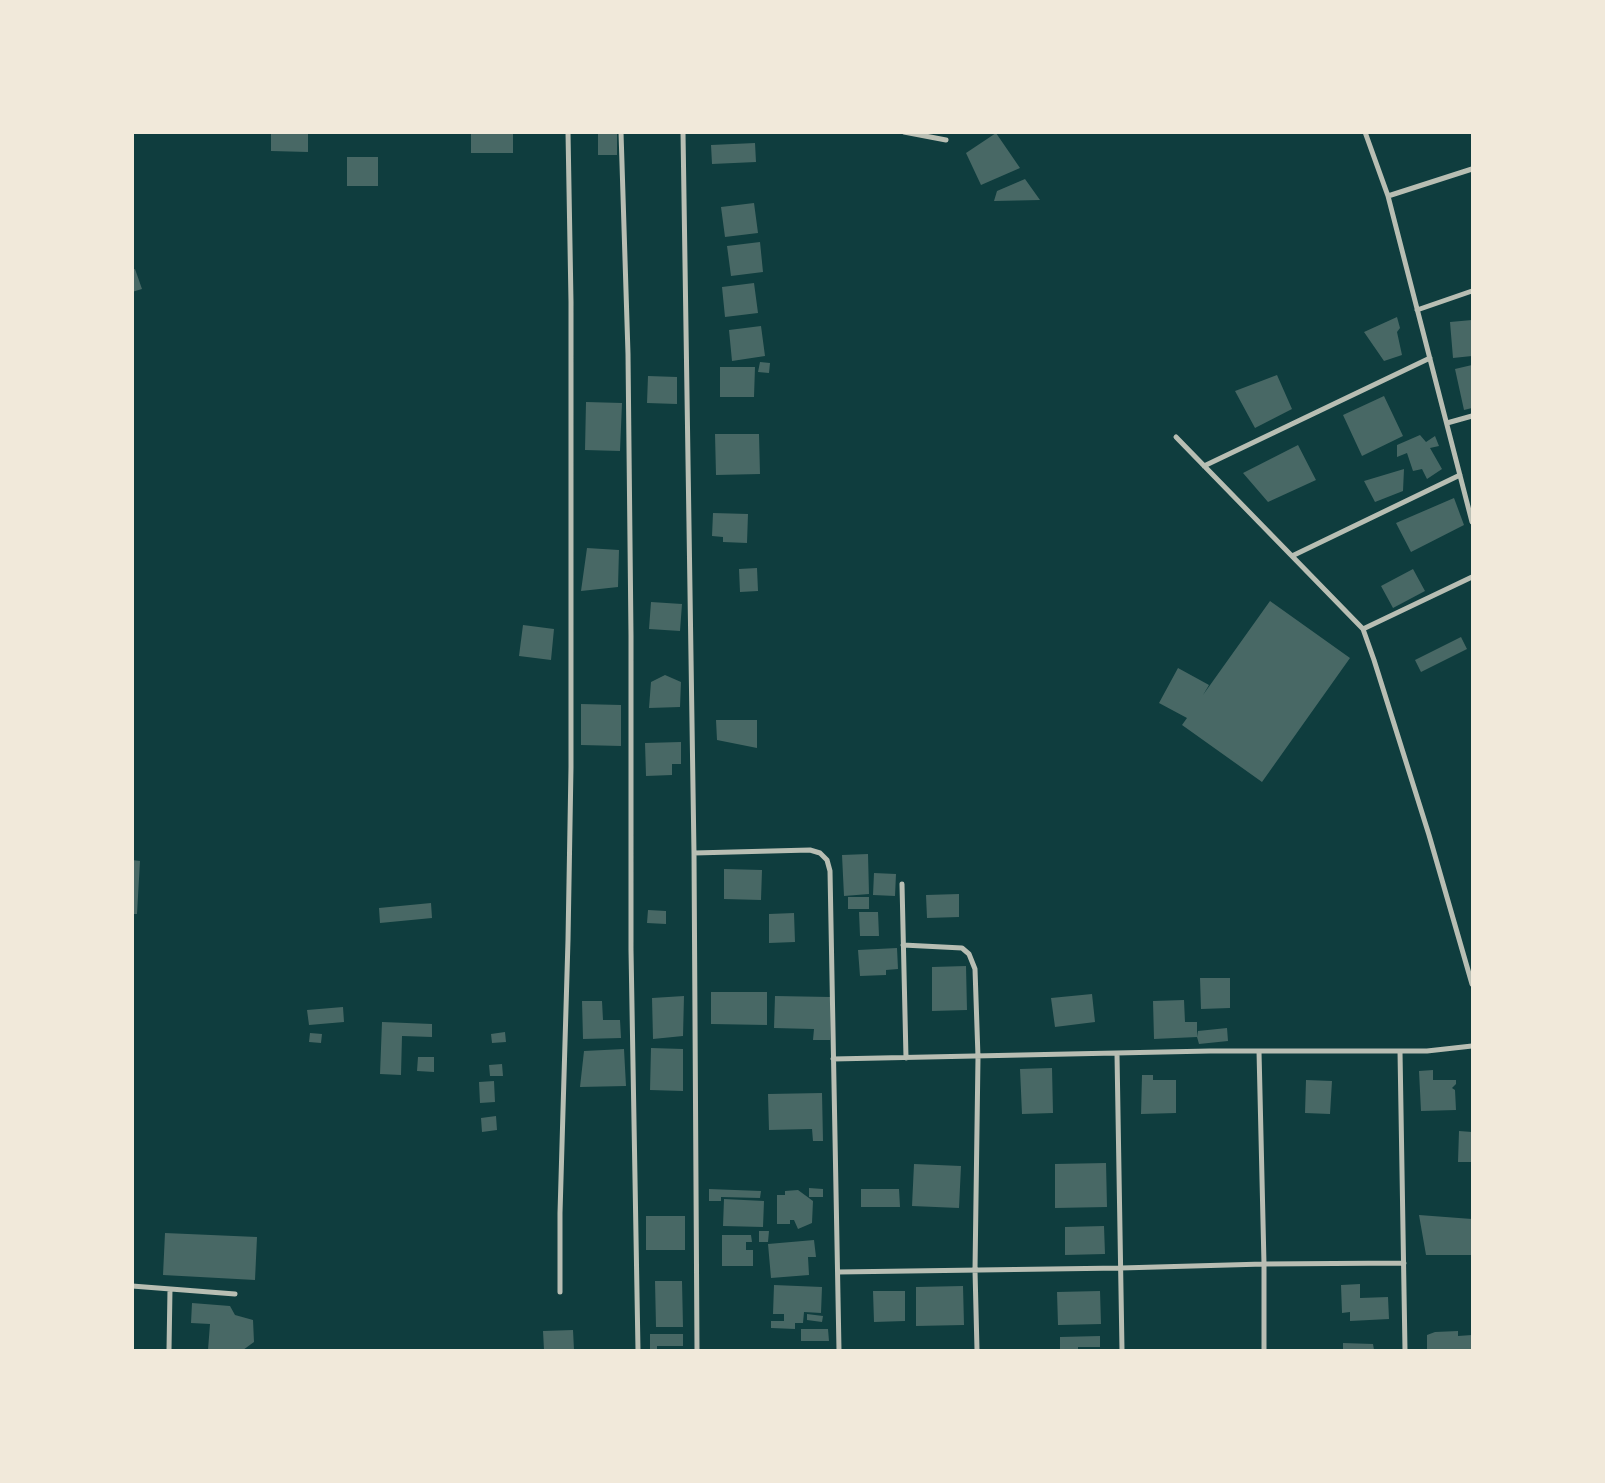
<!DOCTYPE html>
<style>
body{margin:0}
#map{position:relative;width:1605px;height:1483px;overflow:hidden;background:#0f3d3e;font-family:"Noto Sans",sans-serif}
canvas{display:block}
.frame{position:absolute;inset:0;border:134px solid #f1e9da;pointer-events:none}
</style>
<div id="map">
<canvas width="1605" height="1483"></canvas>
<div class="frame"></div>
</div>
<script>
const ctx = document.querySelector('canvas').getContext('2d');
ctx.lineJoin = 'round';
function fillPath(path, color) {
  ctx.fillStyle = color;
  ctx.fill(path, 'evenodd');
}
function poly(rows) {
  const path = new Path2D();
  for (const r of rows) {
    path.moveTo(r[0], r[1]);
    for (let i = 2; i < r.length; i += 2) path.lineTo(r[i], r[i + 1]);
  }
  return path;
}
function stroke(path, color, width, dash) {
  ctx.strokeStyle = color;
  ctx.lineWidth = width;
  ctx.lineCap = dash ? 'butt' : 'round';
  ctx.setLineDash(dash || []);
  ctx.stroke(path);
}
const building = poly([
 [271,132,308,132,308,152,271,151],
 [471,132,513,132,513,153,471,153],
 [598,132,617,132,617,155,598,155],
 [996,133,1020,168,981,185,966,153],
 [755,143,756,162,712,164,711,145],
 [347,157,378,157,378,186,347,186],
 [1025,179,1040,200,994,201,997,191],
 [754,203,758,233,725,237,721,207],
 [760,242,763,272,731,276,727,246],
 [135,269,142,289,132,292,132,270],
 [754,283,758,313,725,317,722,287],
 [1397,317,1400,328,1397,332,1402,355,1384,361,1364,332],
 [1472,320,1472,356,1453,358,1450,322],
 [761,326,765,356,732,361,729,330],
 [760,362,770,363,769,373,758,372],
 [1472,365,1472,408,1464,410,1455,369],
 [720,367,755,367,754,397,720,397],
 [1277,375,1292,409,1255,428,1235,391],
 [648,376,677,377,677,404,647,403],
 [1384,396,1403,436,1362,456,1343,415],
 [586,402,622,403,620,451,585,450],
 [715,434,759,434,760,474,716,475],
 [1420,435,1426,442,1435,436,1439,446,1430,448,1442,469,1427,479,1422,469,1413,471,1407,453,1397,457,1397,445],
 [1298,445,1316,480,1268,502,1243,473],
 [1404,469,1403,491,1375,502,1364,481],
 [1454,498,1464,525,1411,552,1396,523],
 [713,513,748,514,747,543,723,542,723,537,712,536],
 [587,548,619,550,618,587,581,591],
 [757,568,758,591,740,592,739,569],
 [1413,569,1425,591,1393,608,1381,586],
 [1270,601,1350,658,1262,782,1182,725,1187,718,1159,703,1178,668,1209,685,1203,695],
 [651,602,682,604,680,631,649,629],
 [523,625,554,629,551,660,519,656],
 [1461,637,1467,649,1421,672,1415,660],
 [665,675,681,682,680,707,649,708,651,682],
 [581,704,621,705,621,746,581,745],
 [716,720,757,720,757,748,717,740],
 [681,742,681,764,672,764,672,775,646,776,645,743],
 [868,854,869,894,844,896,842,855],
 [132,860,140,861,137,914,132,914],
 [724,869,762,870,761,900,724,899],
 [874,873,896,874,895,896,873,895],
 [959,894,959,917,927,918,926,895],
 [848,897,869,897,869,909,848,909],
 [431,903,432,918,380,923,379,908],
 [648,910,666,911,666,924,647,923],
 [859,912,878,912,879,936,860,936],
 [794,913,795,942,769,943,769,914],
 [897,948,898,969,886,970,886,975,860,976,858,950],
 [966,966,967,1010,932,1011,932,967],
 [1200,978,1230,978,1230,1008,1201,1009],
 [711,992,767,992,767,1025,711,1024],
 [1092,994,1095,1022,1055,1027,1051,998],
 [684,996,683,1036,653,1039,652,998],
 [775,996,830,997,830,1040,813,1040,814,1029,774,1028],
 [1184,1000,1185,1022,1197,1022,1197,1037,1154,1039,1153,1001],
 [582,1001,602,1001,603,1020,620,1020,621,1038,583,1039],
 [343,1007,344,1022,309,1025,307,1010],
 [382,1022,432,1024,432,1037,402,1036,401,1075,380,1074],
 [1227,1028,1228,1041,1199,1044,1197,1037,1198,1031],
 [505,1032,506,1042,492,1043,491,1034],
 [310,1033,322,1034,321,1043,309,1042],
 [651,1048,683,1049,683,1091,650,1090],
 [624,1049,626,1086,580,1087,584,1051],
 [418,1057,434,1057,434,1072,417,1071],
 [502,1064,503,1076,490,1076,489,1065],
 [1052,1068,1053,1113,1022,1114,1020,1069],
 [1433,1070,1433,1080,1456,1080,1456,1084,1452,1088,1455,1090,1456,1110,1421,1111,1419,1071],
 [1142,1075,1153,1075,1153,1080,1176,1080,1176,1113,1141,1114],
 [1306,1080,1332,1081,1330,1114,1305,1113],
 [494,1081,495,1102,480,1103,479,1082],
 [822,1093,823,1141,813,1141,812,1129,769,1130,768,1094],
 [496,1116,497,1130,482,1132,481,1118],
 [1459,1131,1472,1132,1472,1162,1458,1162],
 [1106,1163,1107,1207,1055,1208,1055,1164],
 [914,1164,961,1166,959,1208,912,1206],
 [809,1188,823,1189,823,1197,809,1197],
 [709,1189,761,1191,760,1198,721,1197,721,1201,709,1201],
 [861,1189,899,1189,900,1207,861,1207],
 [798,1190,813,1201,812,1223,798,1229,794,1220,790,1220,790,1224,777,1224,777,1195,785,1195,785,1191],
 [724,1199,764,1201,763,1227,723,1226],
 [1419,1215,1472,1219,1472,1255,1426,1255],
 [646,1216,685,1216,685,1250,646,1250],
 [1104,1226,1105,1254,1065,1255,1065,1227],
 [759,1231,769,1231,768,1242,759,1242],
 [165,1233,257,1237,255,1280,163,1275],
 [722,1235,751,1235,752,1242,746,1242,746,1250,753,1250,753,1266,722,1266],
 [814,1240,816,1257,808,1257,809,1275,771,1278,768,1244],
 [655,1281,682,1281,683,1327,656,1327],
 [1360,1284,1360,1298,1388,1297,1389,1319,1350,1321,1350,1312,1342,1313,1341,1285],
 [774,1285,822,1287,821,1313,804,1312,803,1323,795,1323,795,1329,771,1328,771,1321,784,1321,784,1314,773,1314],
 [963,1286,964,1325,916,1326,916,1287],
 [873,1291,905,1291,905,1321,874,1322],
 [1100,1291,1101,1324,1058,1325,1057,1292],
 [192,1303,230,1306,235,1315,253,1320,254,1342,243,1350,208,1350,210,1324,191,1323],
 [807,1314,823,1316,822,1322,807,1320],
 [801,1329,828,1329,829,1341,801,1341],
 [573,1330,574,1350,544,1350,543,1331],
 [1458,1331,1458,1336,1472,1335,1472,1350,1427,1350,1427,1335,1435,1332],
 [650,1334,683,1334,683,1346,657,1346,657,1350,650,1350],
 [1100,1336,1100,1347,1078,1347,1078,1350,1060,1350,1060,1337],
 [1343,1343,1373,1344,1374,1350,1343,1350]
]);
const minor = poly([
 [621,132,628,354,631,636,631,950,638,1350],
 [683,132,694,853,697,1350],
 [904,132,946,140],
 [1365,132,1388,196,1472,522],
 [1388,196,1472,169],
 [1417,310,1472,291],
 [1447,423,1472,416],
 [1176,437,1363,629,1374,660,1429,835,1472,984],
 [1204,466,1430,358],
 [1292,556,1460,475],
 [1363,629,1472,577],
 [694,853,810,850,820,853,827,860,830,871,839,1350],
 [902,884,906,1058],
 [903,945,962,948,969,954,975,969,978,1057,975,1270,977,1350],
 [1259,1051,1264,1264,1264,1350],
 [1400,1051,1405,1350],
 [1117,1054,1122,1350],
 [833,1059,1210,1051,1427,1051,1472,1046],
 [838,1272,1121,1268,1264,1264,1404,1263],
 [132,1286,235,1294],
 [560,1292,560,1213,568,940,571,767,571,302,568,132],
 [169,1350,170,1289]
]);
fillPath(building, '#486865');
stroke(minor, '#b8beb3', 5);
</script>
